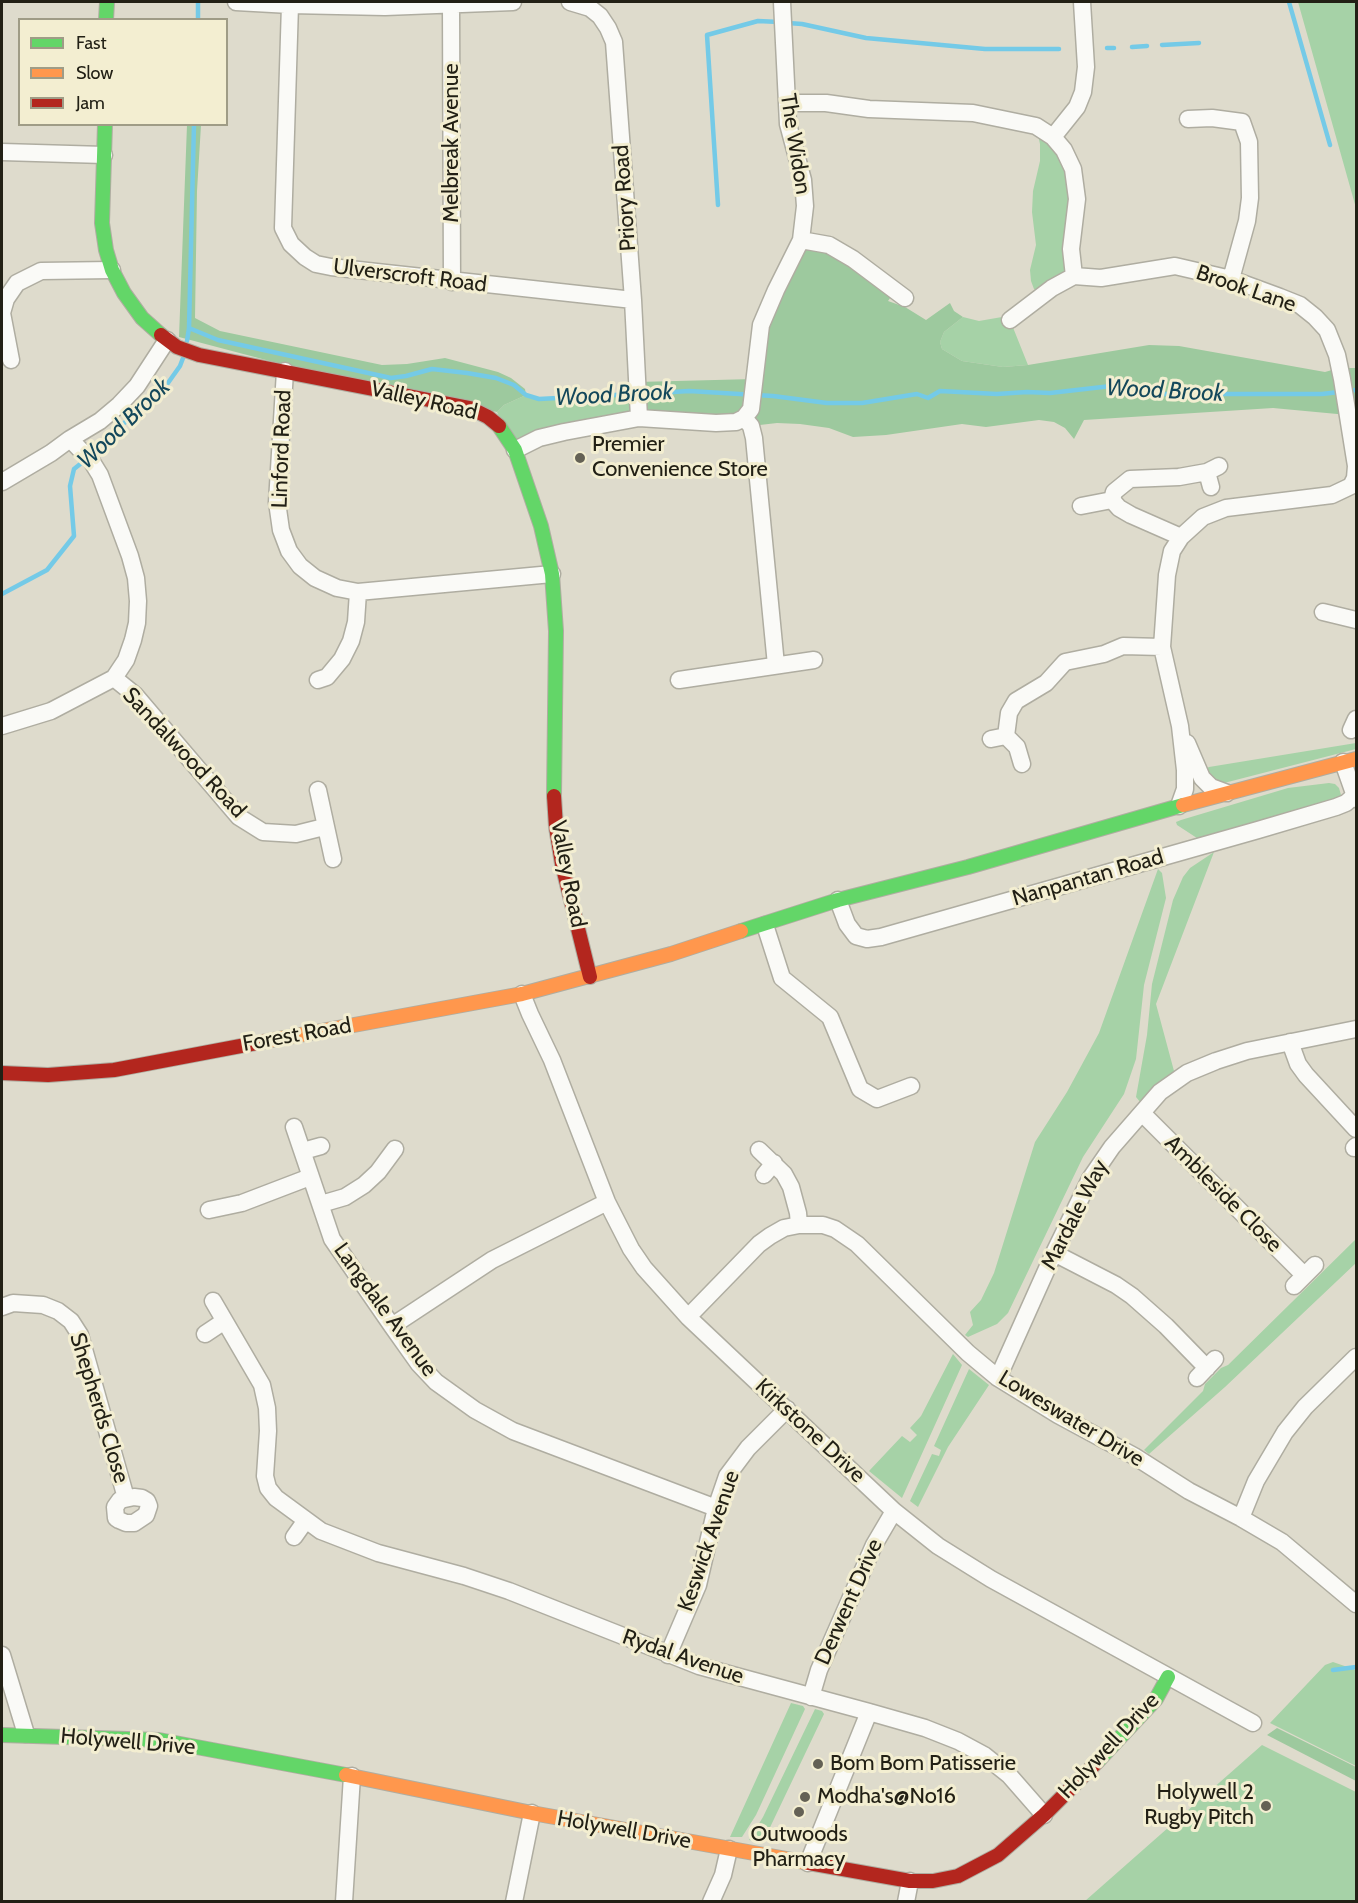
<!DOCTYPE html>
<style>
body{margin:0}
#map{position:relative;width:1358px;height:1903px;overflow:hidden;background:#dedbcc;font-family:Cabin,sans-serif}
canvas{display:block}
.frame{position:absolute;inset:0;border:3px solid #222015;pointer-events:none}
.legend{position:absolute;left:18px;top:18px;width:210px;height:108px;box-sizing:border-box;background:#f3eed1;border:2px solid #9f9c86;margin:0;padding:8px 10px;list-style:none;font-size:18px;color:#222015}
.legend li{display:flex;align-items:center;gap:12px;height:30px}
.legend b{width:30px;border:2px solid #9f9c86}
</style>
<div id="map">
<canvas width="1358" height="1903"></canvas>
<div class="frame"></div>
<ul class="legend">
<li><b style="height:8px;background:#63d668"></b>Fast</li>
<li><b style="height:8px;background:#ff974d"></b>Slow</li>
<li><b style="height:8px;background:#b3261e"></b>Jam</li>
</ul>
</div>
<script>
const ctx = document.querySelector('canvas').getContext('2d');
ctx.lineJoin = 'round';
function fillPath(path, color) {
  ctx.fillStyle = color;
  ctx.fill(path, 'evenodd');
}
function poly(rows) {
  const path = new Path2D();
  for (const r of rows) {
    path.moveTo(r[0], r[1]);
    for (let i = 2; i < r.length; i += 2) path.lineTo(r[i], r[i + 1]);
  }
  return path;
}
function stroke(path, color, width, dash) {
  ctx.strokeStyle = color;
  ctx.lineWidth = width;
  ctx.lineCap = dash ? 'butt' : 'round';
  ctx.setLineDash(dash || []);
  ctx.stroke(path);
}
function drawText(font, color, halo, rows, align = 'center') {
  ctx.font = font + ' Cabin,sans-serif';
  ctx.lineWidth = 6;
  ctx.setLineDash([]);
  ctx.textBaseline = 'middle';
  ctx.strokeStyle = halo;
  ctx.fillStyle = color;
  for (const [text, x, y, turn = 0] of rows) {
    ctx.save();
    ctx.translate(x, y);
    ctx.rotate((+turn || 0) * Math.PI / 180);
    ctx.textAlign = isNaN(turn) ? turn : align;
    if (halo) ctx.strokeText(text, 0, 0);
    ctx.fillText(text, 0, 0);
    ctx.restore();
  }
}
const green = poly([
 [1298,2,1356,2,1356,208],
 [1036,126,1073,169,1072,267,1042,295,1034,289,1031,281,1030,270,1036,245,1032,212,1033,191,1040,161,1040,144],
 [963,317,979,321,1002,317,1010,320,1028,365,1003,367,962,361,942,349,940,342,944,332],
 [638,394,639,418,515,450,497,412,504,405,526,395,540,399],
 [1356,743,1356,749,1224,783,1216,781,1207,772,1207,768,1209,767],
 [1329,783,1335,784,1339,788,1341,795,1336,800,1200,840,1177,825,1176,822,1181,820,1288,788],
 [1214,852,1156,1004,1174,1071,1141,1103,1136,1097,1147,1035,1152,984,1173,900,1183,877,1190,868],
 [1158,869,1162,873,1166,898,1144,985,1136,1059,1124,1094,1083,1157,1008,1313,997,1324,968,1337,965,1335,973,1325,970,1312,981,1300,994,1273,1035,1142,1067,1092,1099,1033],
 [1356,1239,1356,1263,1225,1387,1149,1454,1144,1450,1203,1391,1205,1384,1221,1368,1228,1365],
 [953,1354,962,1365,902,1498,869,1471,902,1436,910,1442,917,1435,910,1428,921,1416],
 [969,1369,989,1385,948,1447,918,1507,910,1501,932,1454,939,1456,941,1450,934,1446],
 [1333,1662,1356,1670,1356,1766,1270,1723,1325,1665],
 [791,1703,803,1706,805,1709,756,1815,742,1837,730,1837],
 [815,1709,822,1711,824,1714,764,1840,760,1842,749,1840,763,1817],
 [1262,1745,1356,1792,1356,1901,1085,1901]
]);
const forest = poly([
 [187,125,201,125,197,191,195,318,220,331,382,365,407,364,445,358,498,372,511,378,525,389,526,395,504,405,497,412,285,365,179,337],
 [801,240,829,245,895,291,888,301,905,307,926,320,950,303,954,311,963,317,944,332,940,342,942,349,962,361,1003,367,1028,365,1149,345,1179,346,1325,372,1339,368,1356,368,1356,413,1348,415,1273,408,1084,420,1074,439,1065,428,1054,422,1039,420,986,427,962,424,886,435,853,437,829,428,800,424,777,423,751,426,639,418,637,382,754,379,757,347],
 [1277,1728,1356,1767,1356,1781,1267,1735]
]);
const stream = poly([
 [1289,2,1330,145],
 [198,20,198,2],
 [788,23,802,24,866,38,985,49,1059,49],
 [1162,45,1199,43],
 [1132,47,1147,46],
 [1107,48,1114,48],
 [718,205,707,35,758,21,779,22],
 [189,328,194,124],
 [187,341,189,328,218,340,391,378,406,376,432,369,467,373,496,378,514,385,526,395,539,399,633,394],
 [642,394,689,391,773,396,827,403,862,403,917,394,928,398,940,391,997,394,1027,392,1050,393,1120,385,1131,394,1322,394,1356,390],
 [91,455,104,444,110,435,163,390,180,366,183,358],
 [2,594,47,570,74,536,70,486,74,469,84,461],
 [1333,1670,1356,1667]
]);
const street = poly([
 [236,2,290,5,385,7,513,2],
 [570,2,590,8,600,16,608,28,614,42,633,300,639,418],
 [451,4,452,282],
 [290,5,283,228,291,244,305,257,316,264,331,267,633,300],
 [787,103,826,103,869,109,973,113,1036,126,1053,137,1064,150,1073,169,1077,199,1071,249,1074,276],
 [1188,119,1212,118,1242,122,1249,142,1250,198,1247,221,1231,279],
 [1053,137,1077,107,1083,92,1086,67,1082,2],
 [2,152,104,155],
 [801,240,829,245,853,259,905,298],
 [1074,276,1101,278,1175,266,1231,279,1280,297,1300,305,1315,317,1327,330,1337,355,1342,379,1356,466,1355,478,1351,486,1332,495,1226,508,1203,517,1181,537,1172,551,1167,575,1162,647,1180,726,1185,770,1185,789,1179,806],
 [1010,320,1052,288,1074,276],
 [11,360,2,313,6,299,17,283,41,271,112,270],
 [285,371,277,502,281,530,289,551,300,566,315,578,337,588,358,592,552,574],
 [744,418,751,409,761,325,776,290,801,240,805,206,803,180,788,124,782,2],
 [744,418,751,426,754,438,776,665],
 [515,450,539,438,564,432,639,418,716,423,736,422,744,418],
 [1207,472,1211,487],
 [2,482,51,453,70,439,100,421,119,405,137,386,167,340],
 [1112,500,1114,492,1130,479,1179,477,1207,472,1219,466],
 [1112,500,1119,508,1131,515,1181,537],
 [1081,506,1112,500],
 [1323,612,1356,620],
 [114,678,135,695,239,817,263,832,296,834,324,827],
 [318,680,327,677,342,659,351,641,356,622,358,592],
 [679,680,814,660],
 [2,726,51,711,114,678,126,660,133,640,137,623,138,601,136,578,130,556,100,475,92,462,70,439],
 [1351,730,1356,719],
 [991,739,1006,736],
 [1187,743,1202,778,1211,787,1227,793],
 [1343,762,1356,799],
 [1022,764,1017,747,1006,736,1009,713,1016,701,1046,683,1065,662,1104,654,1123,646,1162,647],
 [318,790,333,859],
 [838,900,847,924,856,936,867,939,881,937,1258,830,1336,807,1346,803,1355,795],
 [765,925,782,978,830,1017,860,1089,877,1099,911,1086],
 [522,994,530,1014,552,1060,607,1202,631,1249,644,1268,688,1317,894,1511,938,1546,991,1579,1253,1723],
 [1290,1042,1298,1064,1306,1075,1356,1129],
 [1142,1113,1304,1275],
 [294,1127,332,1239,392,1326,419,1364,436,1382,475,1410,513,1431,716,1508],
 [1354,1148,1356,1146],
 [759,1150,784,1174,791,1187,798,1213,799,1225],
 [303,1151,321,1146],
 [764,1175,774,1163],
 [321,1204,345,1197,364,1185,378,1172,395,1149],
 [209,1210,242,1203,310,1177],
 [1054,1253,1116,1285,1132,1296,1166,1326,1207,1368],
 [1294,1286,1315,1265],
 [213,1301,262,1385,267,1408,268,1431,265,1476,268,1488,276,1498,321,1531,378,1553,464,1576,509,1591,699,1666,869,1712,925,1728,958,1741,984,1755,1009,1775,1044,1815],
 [2,1307,13,1303,43,1305,58,1311,71,1321,80,1335,126,1498],
 [688,1317,759,1244,770,1236,784,1228,799,1225,823,1225,835,1229,857,1244,968,1353,998,1378,1058,1415,1134,1456,1189,1491,1241,1518,1282,1542,1356,1604],
 [392,1326,492,1260,607,1202],
 [205,1334,223,1322],
 [998,1378,1054,1253,1090,1179,1112,1147,1160,1092,1187,1073,1216,1061,1247,1051,1356,1029],
 [1197,1378,1215,1359],
 [134,1497,142,1498,147,1501,149,1506,146,1515,134,1523,126,1523,119,1520,116,1518,115,1507,120,1500,134,1497],
 [1241,1518,1256,1481,1285,1432,1305,1407,1356,1357],
 [294,1537,306,1520],
 [2,1655,26,1734],
 [668,1655,698,1585,716,1508,727,1476,748,1448,787,1409],
 [811,1697,819,1670,874,1545,894,1511],
 [808,1863,869,1712],
 [344,1902,352,1776],
 [514,1902,532,1813],
 [711,1902,723,1875,729,1849],
 [906,1902,910,1881]
]);
const fast = poly([
 [106,20,107,2],
 [105,124,102,223,106,250,112,270,124,293,142,318,161,335],
 [499,426,515,450,541,526,552,574,556,631,554,796],
 [741,931,838,900,968,867,1183,805],
 [2,1735,159,1740,346,1775],
 [1097,1762,1156,1699,1168,1677]
]);
const slow = poly([
 [1183,805,1356,759],
 [267,1041,522,994,671,954,741,931],
 [346,1775,532,1813,809,1863]
]);
const jam = poly([
 [161,335,177,347,199,355,470,408,488,417,499,426],
 [554,796,556,827,562,864,590,977],
 [2,1073,48,1075,114,1070,267,1041],
 [809,1863,910,1881,933,1881,958,1876,998,1855,1044,1815,1097,1762]
]);
const markers = [
 [580,458,6,"#646155"],
 [818,1764,6,"#646155"],
 [805,1797,6,"#646155"],
 [1266,1806,6,"#646155"],
 [799,1812,6,"#646155"]
];
const streetNames = [
 ["Melbreak Avenue",452,143,-90],
 ["The Widon",795,144,81],
 ["Priory Road",625,198,-94],
 ["Ulverscroft Road",410,276,7],
 ["Brook Lane",1246,289,19],
 ["Valley Road",424,401,13],
 ["Linford Road",282,449,-88],
 ["Sandalwood Road",184,753,47],
 ["Valley Road",568,874,79],
 ["Nanpantan Road",1088,878,-16],
 ["Forest Road",297,1035,-10],
 ["Ambleside Close",1223,1194,45],
 ["Mardale Way",1075,1215,-63],
 ["Langdale Avenue",385,1310,54],
 ["Shepherds Close",99,1408,73],
 ["Loweswater Drive",1071,1419,31],
 ["Kirkstone Drive",810,1431,43],
 ["Keswick Avenue",709,1541,-71],
 ["Derwent Drive",849,1602,-66],
 ["Rydal Avenue",683,1657,19],
 ["Holywell Drive",128,1742,5],
 ["Holywell Drive",1109,1746,-47],
 ["Holywell Drive",624,1830,10]
];
const poiNames = [
 ["Premier",592,445],
 ["Convenience Store",592,470],
 ["Bom Bom Patisserie",830,1764],
 ["Holywell 2",1254,1793,"right"],
 ["Rugby Pitch",1254,1818,"right"],
 ["Modha's@No16",817,1797],
 ["Outwoods",799,1835,"center"],
 ["Pharmacy",799,1860,"center"]
];
const waterNames = [
 ["Wood Brook",1165,391,3],
 ["Wood Brook",614,395,-3],
 ["Wood Brook",124,424,-44]
];
fillPath(green, '#a6d2a7');
fillPath(forest, '#9dc99e');
stroke(stream, '#74cae7', 4.5);
stroke(street, '#afada1', 19);
stroke(fast, '#afada1', 16);
stroke(slow, '#afada1', 16);
stroke(jam, '#afada1', 16);
stroke(street, '#fafaf7', 16);
stroke(fast, '#63d668', 14);
stroke(slow, '#ff974d', 14);
stroke(jam, '#b3261e', 14);
for (const [x, y, r, color] of markers) {
  const dot = new Path2D();
  dot.arc(x, y, r, 0, 2 * Math.PI);
  ctx.fillStyle = color;
  ctx.fill(dot);
  stroke(dot, '#f3eed1', 2);
}
drawText('22px', '#222015', '#f3eed1', streetNames);
drawText('22px', '#222015', '#f3eed1', poiNames, 'left');
drawText('italic 24px', '#14485b', '#f3eed1', waterNames);
</script>
